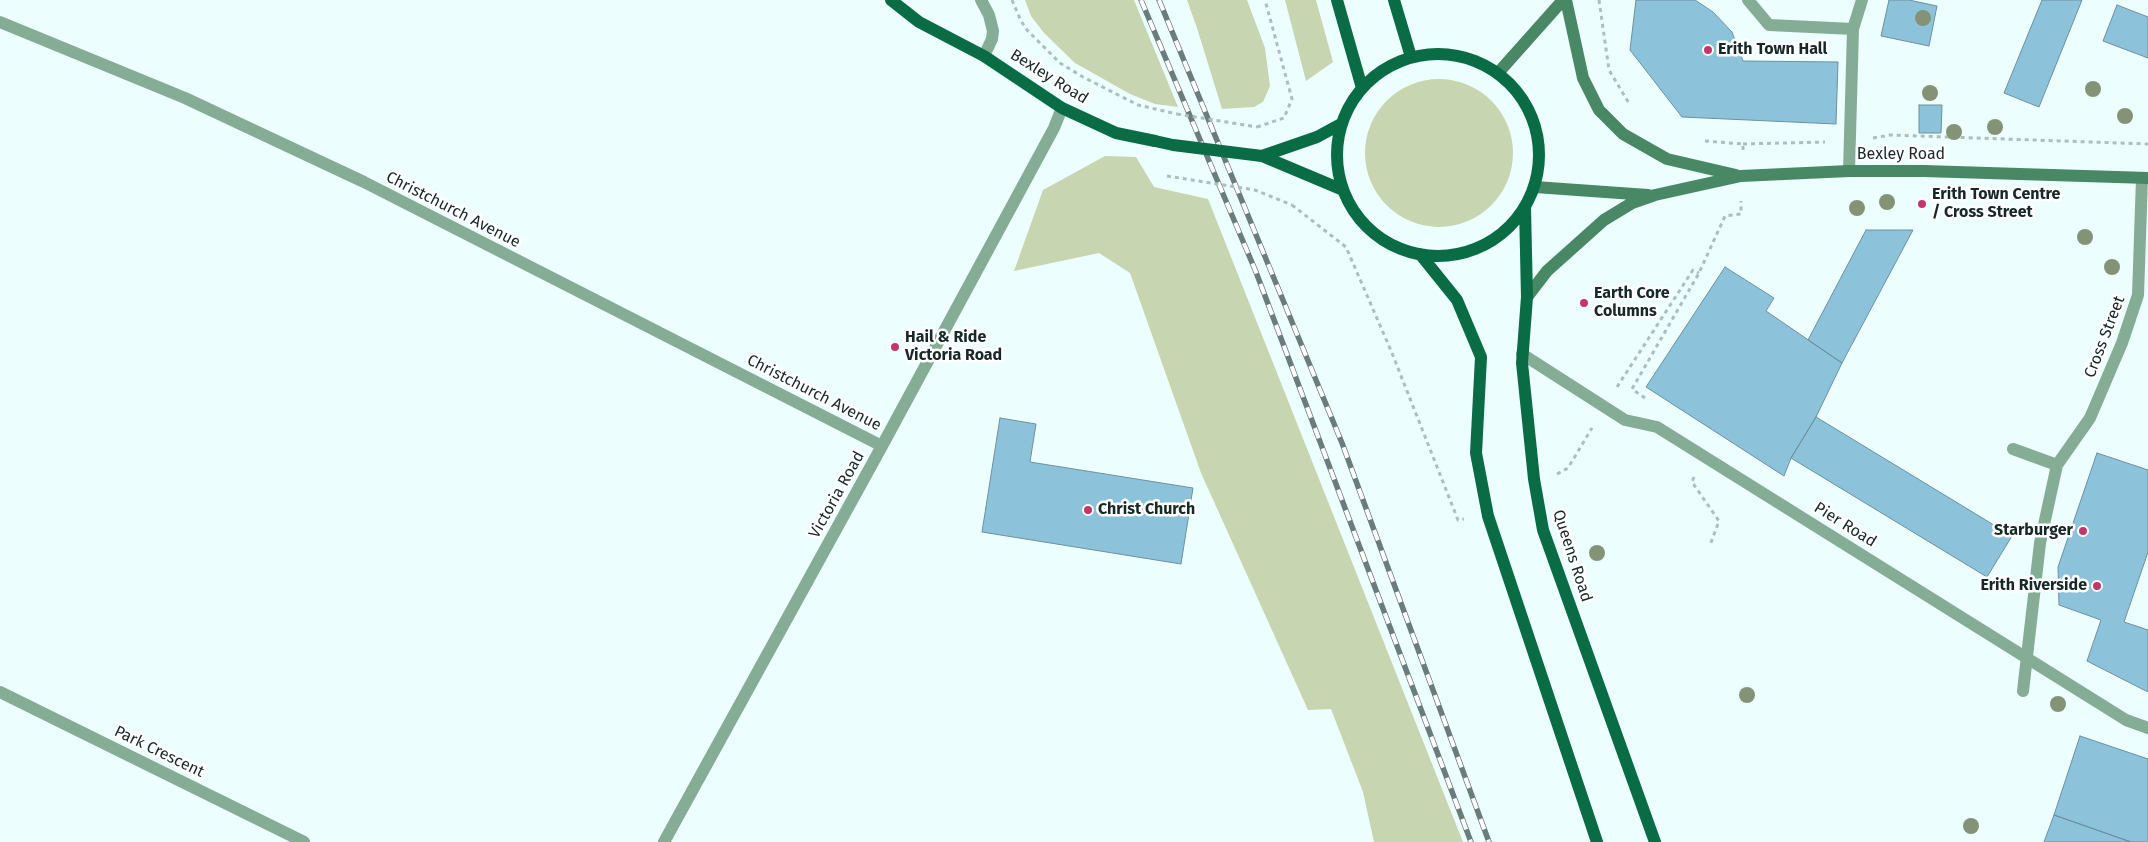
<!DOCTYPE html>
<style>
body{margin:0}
canvas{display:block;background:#ecfefd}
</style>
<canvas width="2148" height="842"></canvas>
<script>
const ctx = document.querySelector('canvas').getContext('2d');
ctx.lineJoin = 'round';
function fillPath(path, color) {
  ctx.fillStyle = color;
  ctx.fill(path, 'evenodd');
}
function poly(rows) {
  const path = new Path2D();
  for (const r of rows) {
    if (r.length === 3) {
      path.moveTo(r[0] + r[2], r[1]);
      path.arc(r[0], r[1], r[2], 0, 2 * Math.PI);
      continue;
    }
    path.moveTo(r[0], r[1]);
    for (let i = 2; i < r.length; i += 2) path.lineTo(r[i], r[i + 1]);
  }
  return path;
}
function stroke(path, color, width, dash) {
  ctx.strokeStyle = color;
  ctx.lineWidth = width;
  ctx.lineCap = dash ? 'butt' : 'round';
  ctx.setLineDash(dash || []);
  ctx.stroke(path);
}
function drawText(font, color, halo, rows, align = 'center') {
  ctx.font = font + ' "Fira Sans",sans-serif';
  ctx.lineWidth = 5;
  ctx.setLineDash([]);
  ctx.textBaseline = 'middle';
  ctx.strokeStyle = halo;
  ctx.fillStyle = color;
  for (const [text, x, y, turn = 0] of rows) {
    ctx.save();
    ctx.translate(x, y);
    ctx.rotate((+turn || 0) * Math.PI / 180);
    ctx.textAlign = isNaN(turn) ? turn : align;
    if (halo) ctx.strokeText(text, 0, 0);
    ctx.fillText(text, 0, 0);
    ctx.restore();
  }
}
const green = poly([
 [1025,0,1134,0,1178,107,1155,104,1130,94,1075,63,1044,33,1031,16],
 [1187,0,1247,0,1265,48,1270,86,1263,102,1254,107,1222,109,1197,28],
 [1285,0,1316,0,1333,62,1306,81],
 [1439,153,74],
 [1105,156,1136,157,1154,187,1208,199,1463,842,1374,842,1363,792,1331,709,1308,710,1201,473,1130,273,1099,253,1014,271,1043,190]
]);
const building = poly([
 [1636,0,1695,0,1713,12,1732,32,1743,61,1838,62,1836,124,1682,117,1630,50,1636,0],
 [1889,0,1909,0,1937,6,1929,46,1881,36,1889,0],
 [2042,0,2082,0,2039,107,2004,93,2042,0],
 [2117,5,2148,17,2148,58,2103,41,2117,5],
 [1919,105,1942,105,1941,133,1919,133,1919,105],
 [1866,230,1913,230,1842,363,1808,340,1866,230],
 [1725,267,1774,298,1766,311,1842,363,1816,417,1791,458,1784,476,1646,387,1725,267],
 [1816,417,2012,536,1987,577,1791,458,1816,417],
 [1000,418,1036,424,1030,462,1193,488,1181,564,982,532,1000,418],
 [2097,453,2148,470,2148,552,2124,622,2148,630,2148,692,2087,661,2101,620,2059,605,2058,567,2097,453],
 [2080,736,2148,759,2148,842,2131,842,2054,815,2080,736],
 [2054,815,2131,842,2044,842,2054,815]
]);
const path = poly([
 [1012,0,1021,21,1027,30,1060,63,1083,77,1138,105,1177,114],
 [1599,0,1609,70,1630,105],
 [1257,127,1284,118,1292,99,1265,0],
 [1873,138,1890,135,2148,144],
 [1705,141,1743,144,1743,152],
 [1743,144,1825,142],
 [1292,205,1346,247,1392,353,1458,520,1464,519],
 [1617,387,1693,270,1699,273],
 [1645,398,1632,389,1699,273,1725,216,1741,214,1741,201],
 [1557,474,1568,468,1592,428],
 [1694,477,1692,482,1719,521,1710,545]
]);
const lane = poly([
 [981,0,989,15,993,31,992,39,984,56],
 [1748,0,1769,25,1853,29],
 [1849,171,1853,29,1862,0]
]);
const street = poly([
 [0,22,185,98,364,182,882,446],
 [1522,354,1625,420,1657,427,2126,720,2148,728],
 [2013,449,2057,465],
 [2023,691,2040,543,2057,465,2090,418,2122,343,2138,295,2142,178],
 [0,692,304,842],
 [664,842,882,446,1054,128,1062,108]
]);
const secondary = poly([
 [1566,0,1583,78,1599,110,1623,134,1667,159,1736,175],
 [1498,73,1563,0],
 [1535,187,1648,195],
 [1527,297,1547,271,1604,220,1632,203,1655,195,1741,176,1849,171,1924,171,2148,178]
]);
const primary = poly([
 [891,0,919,22,984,56,1062,108,1116,133,1155,141],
 [1337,0,1362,88],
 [1394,0,1411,57],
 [1438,155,101],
 [1262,156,1343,190],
 [1262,156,1317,137,1341,124],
 [1525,208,1527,297,1522,363,1534,479,1543,530,1655,842],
 [1420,254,1457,300,1481,357,1476,453,1488,516,1597,842]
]);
const rail = poly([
 [1141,0,1256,272,1471,842],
 [1159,0,1342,443,1489,842]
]);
const pathBridge = poly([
 [1177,114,1257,127],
 [1167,176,1255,190,1292,205]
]);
const primaryBridge = poly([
 [1155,141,1173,145,1262,156]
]);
const trees = [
 [1923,18],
 [2093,89],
 [1930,93],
 [2125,116],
 [1995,127],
 [1954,132],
 [1887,202],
 [1857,208],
 [2085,237],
 [2112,267],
 [1597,553],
 [1747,695],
 [2058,704],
 [1971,826]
];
const markers = [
 [1708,50,5,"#c3376b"],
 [1922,204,5,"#c3376b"],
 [1584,303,5,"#c3376b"],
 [895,347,5,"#c3376b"],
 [1088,510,5,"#c3376b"],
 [2083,531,5,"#c3376b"],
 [2097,586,5,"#c3376b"]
];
const poiNames = [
 ["Erith Town Hall",1718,50],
 ["Erith Town Centre",1932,195],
 ["/ Cross Street",1932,213],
 ["Earth Core",1594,294],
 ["Columns",1594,312],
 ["Hail & Ride",905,338],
 ["Victoria Road",905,356],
 ["Christ Church",1098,510],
 ["Starburger",2073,531,"right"],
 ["Erith Riverside",2087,586,"right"]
];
const streetNames = [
 ["Bexley Road",1049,77,32],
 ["Bexley Road",1901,155],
 ["Christchurch Avenue",453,210,27],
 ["Cross Street",2105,337,-69],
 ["Christchurch Avenue",814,393,27],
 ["Victoria Road",837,495,-61],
 ["Pier Road",1845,525,32],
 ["Queens Road",1572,556,72],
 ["Park Crescent",159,752,26]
];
fillPath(green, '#c8d5b1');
fillPath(building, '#8cc3da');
stroke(building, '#6c90a0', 1);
stroke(path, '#acbebd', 3, [4, 4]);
stroke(lane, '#85ad95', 12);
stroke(street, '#85ad95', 12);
stroke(secondary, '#498865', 12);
stroke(primary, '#0a6c44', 12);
stroke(rail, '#6a7c7b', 5.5);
stroke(rail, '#fff', 4, [11]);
stroke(pathBridge, '#acbebd', 3, [4, 4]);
stroke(primaryBridge, '#0a6c44', 12);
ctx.fillStyle = '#849376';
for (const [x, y] of trees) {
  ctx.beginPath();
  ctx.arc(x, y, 8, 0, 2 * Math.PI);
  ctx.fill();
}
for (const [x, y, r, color] of markers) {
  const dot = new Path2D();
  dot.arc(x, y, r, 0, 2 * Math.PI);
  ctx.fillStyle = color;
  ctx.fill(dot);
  stroke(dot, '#fff', 2);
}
drawText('bold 16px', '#162827', '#fff', poiNames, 'left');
drawText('16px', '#162827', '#fff', streetNames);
</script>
